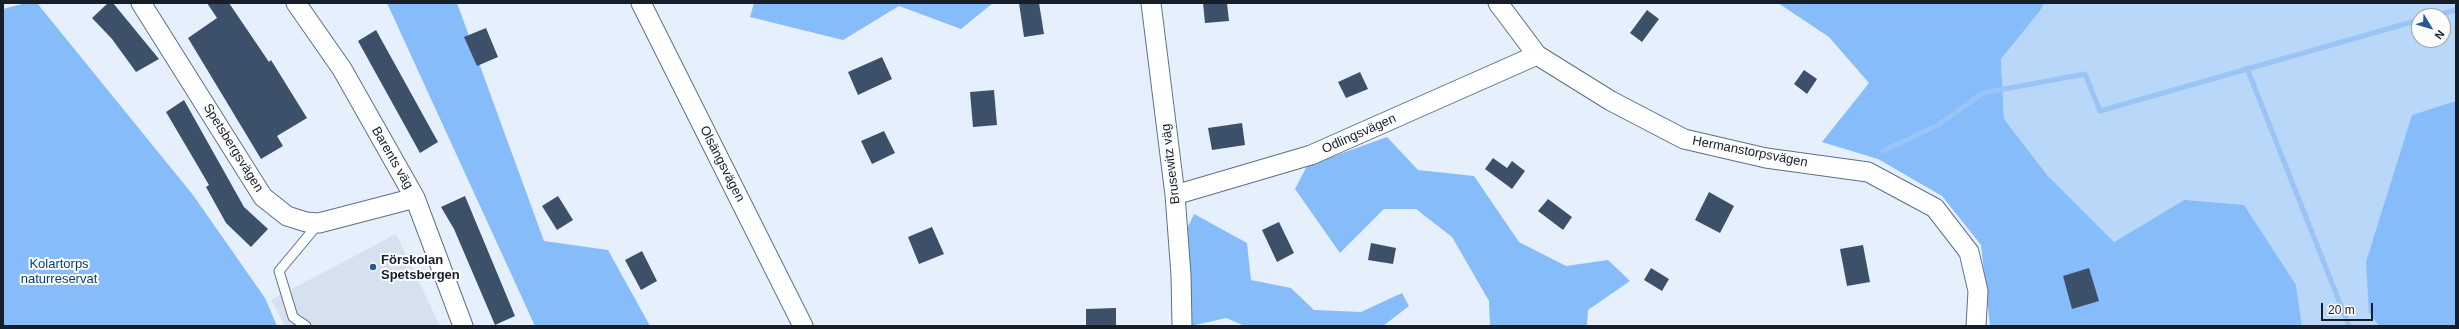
<!DOCTYPE html>
<meta charset="utf-8">
<style>
body{margin:0}
#map{position:relative;width:2459px;height:329px;overflow:hidden;background:#e6f0fc;font-family:Arial,sans-serif}
canvas{display:block}
.frame{position:absolute;inset:0;border:4px solid #151e29;pointer-events:none}
.north{position:absolute;left:2411px;top:8px;width:40px;height:40px;box-sizing:border-box;background:#fcfcfc;border:1px solid #a0a3a8;border-radius:50%;rotate:128deg;font-size:11px;font-weight:700;line-height:16px;text-align:center;color:#151e29}
.north::after{content:'';display:block;margin:auto;width:14px;height:18px;background:#255b94;clip-path:polygon(50% 0,100% 100%,50% 72%,0 100%)}
.scale{position:absolute;left:2321px;top:303px;width:52px;height:18px;box-sizing:border-box;border:2px solid #151e29;border-top:0;padding-left:5px;font-size:12px;line-height:14px;white-space:nowrap;color:#151e29;-webkit-text-stroke:3px #fcfcfc;paint-order:stroke}
</style>
<div id="map">
<canvas width="2459" height="329"></canvas>
<div class="frame"></div>
<div class="north">N</div>
<div class="scale">20 m</div>
</div>
<script>
const ctx = document.querySelector('canvas').getContext('2d');
ctx.lineJoin = 'round';
function fillPath(path, color) {
  ctx.fillStyle = color;
  ctx.fill(path, 'evenodd');
}
function poly(rows) {
  const path = new Path2D();
  for (const r of rows) {
    path.moveTo(r[0], r[1]);
    for (let i = 2; i < r.length; i += 2) path.lineTo(r[i], r[i + 1]);
  }
  return path;
}
function stroke(path, color, width, dash) {
  ctx.strokeStyle = color;
  ctx.lineWidth = width;
  ctx.lineCap = dash ? 'butt' : 'round';
  ctx.setLineDash(dash || []);
  ctx.stroke(path);
}
function drawText(font, color, halo, rows, align = 'center') {
  ctx.font = font + ' Arial,sans-serif';
  ctx.lineWidth = 4;
  ctx.setLineDash([]);
  ctx.textBaseline = 'middle';
  ctx.strokeStyle = halo;
  ctx.fillStyle = color;
  for (const [text, x, y, turn = 0] of rows) {
    ctx.save();
    ctx.translate(x, y);
    ctx.rotate((+turn || 0) * Math.PI / 180);
    ctx.textAlign = isNaN(turn) ? turn : align;
    if (halo) ctx.strokeText(text, 0, 0);
    ctx.fillText(text, 0, 0);
    ctx.restore();
  }
}
const built = poly([
 [396,234,440,326,285,326,271,300]
]);
const green = poly([
 [2044,3,2456,3,2456,101,2412,116,2369,313,2379,326,2302,326,2296,285,2184,200,2114,242,2048,176,2004,119,2001,59,2040,11],
 [2419,16,2443,16,2443,40,2419,40]
]);
const forest = poly([
 [26,3,37,3,193,195,265,298,277,326,3,326,3,9],
 [387,3,457,3,544,241,608,250,650,326,535,326],
 [754,3,993,3,961,29,899,6,843,40,750,17],
 [1778,3,2044,3,2040,11,2001,59,2004,119,2048,176,2114,242,2184,200,2244,205,2296,285,2302,326,1990,326,1981,245,1942,196,1878,159,1822,142,1869,83,1829,37],
 [2456,101,2456,326,2379,326,2369,313,2366,262,2412,115],
 [1387,137,1418,170,1474,176,1519,242,1566,266,1608,260,1630,281,1588,310,1587,326,1490,326,1489,301,1452,237,1416,209,1384,209,1340,253,1295,189,1307,166],
 [1194,214,1247,243,1251,280,1291,288,1314,310,1361,312,1402,293,1409,306,1383,326,1245,326,1226,318,1191,326,1184,235]
]);
const stream = poly([
 [2433,16,2456,10],
 [2247,68,2349,326],
 [1883,151,1938,125,1983,93,2085,74,2100,111,2419,20]
]);
const building = poly([
 [108,3,113,3,159,59,136,72,112,39,92,18],
 [207,3,229,3,269,62,271,60,307,118,277,136,283,146,261,159,188,38,217,18],
 [1019,3,1039,3,1044,34,1024,37],
 [1203,3,1227,3,1229,21,1205,23],
 [1647,10,1659,19,1642,42,1630,33],
 [486,28,498,57,477,66,464,37],
 [376,30,438,142,420,153,358,41],
 [882,57,892,79,858,95,848,72],
 [1804,70,1817,79,1807,94,1794,84],
 [1360,72,1368,89,1346,98,1338,82],
 [994,90,997,125,973,127,970,92],
 [184,100,244,207,268,229,251,247,226,223,206,187,209,185,166,112],
 [1242,123,1245,145,1212,150,1208,128],
 [884,131,895,153,872,164,861,141],
 [1493,158,1507,168,1512,161,1525,171,1512,189,1485,169],
 [1709,192,1734,206,1720,233,1695,220],
 [465,196,515,316,495,325,454,229,441,207],
 [558,196,573,220,557,230,542,206],
 [1548,199,1572,217,1563,230,1538,211],
 [1279,222,1294,253,1277,262,1262,230],
 [932,227,944,254,919,264,908,237],
 [1371,243,1396,248,1393,264,1368,260],
 [1863,245,1870,282,1847,286,1840,249],
 [642,251,657,281,641,290,625,260],
 [1651,268,1669,279,1662,291,1644,280],
 [2089,268,2099,301,2072,309,2063,276],
 [1116,308,1116,326,1086,326,1086,309]
]);
const lane = poly([
 [306,326,293,317,279,271,319,223]
]);
const street = poly([
 [141,3,263,197,287,216,306,222,319,223,415,198],
 [296,3,342,69,415,198,463,326],
 [641,3,803,326],
 [1151,3,1175,195,1181,275,1182,326],
 [1498,3,1537,55,1611,101,1684,139,1766,158,1868,172,1935,208,1969,252,1978,291,1976,326],
 [1175,195,1311,155,1537,55]
]);
const markers = [
 [373,267,4,"#255b94"]
];
const streetNames = [
 ["Odlingsvägen",1359,134,-24],
 ["Spetsbergsvägen",233,148,58],
 ["Hermanstorpsvägen",1750,152,11],
 ["Barents väg",392,158,60],
 ["Olsängsvägen",722,164,63],
 ["Brusewitz väg",1171,164,-97]
];
const poiNames = [
 ["Förskolan",381,260],
 ["Spetsbergen",381,275]
];
const parkNames = [
 ["Kolartorps",59,264],
 ["naturreservat",59,279]
];
fillPath(built, '#d5e1ef');
fillPath(green, '#b9d7f9');
fillPath(forest, '#86bcfa');
stroke(stream, '#99c4f5', 5);
fillPath(building, '#3c5169');
stroke(lane, '#5a718a', 11);
stroke(street, '#5a718a', 21);
stroke(lane, '#fff', 9);
stroke(street, '#fff', 19);
for (const [x, y, r, color] of markers) {
  const dot = new Path2D();
  dot.arc(x, y, r, 0, 2 * Math.PI);
  ctx.fillStyle = color;
  ctx.fill(dot);
  stroke(dot, '#fcfcfc', 1.5);
}
drawText('13px', '#151e29', '#fcfcfc', streetNames);
drawText('bold 13px', '#151e29', '#fcfcfc', poiNames, 'left');
drawText('13px', '#044177', '#fcfcfc', parkNames);
</script>
